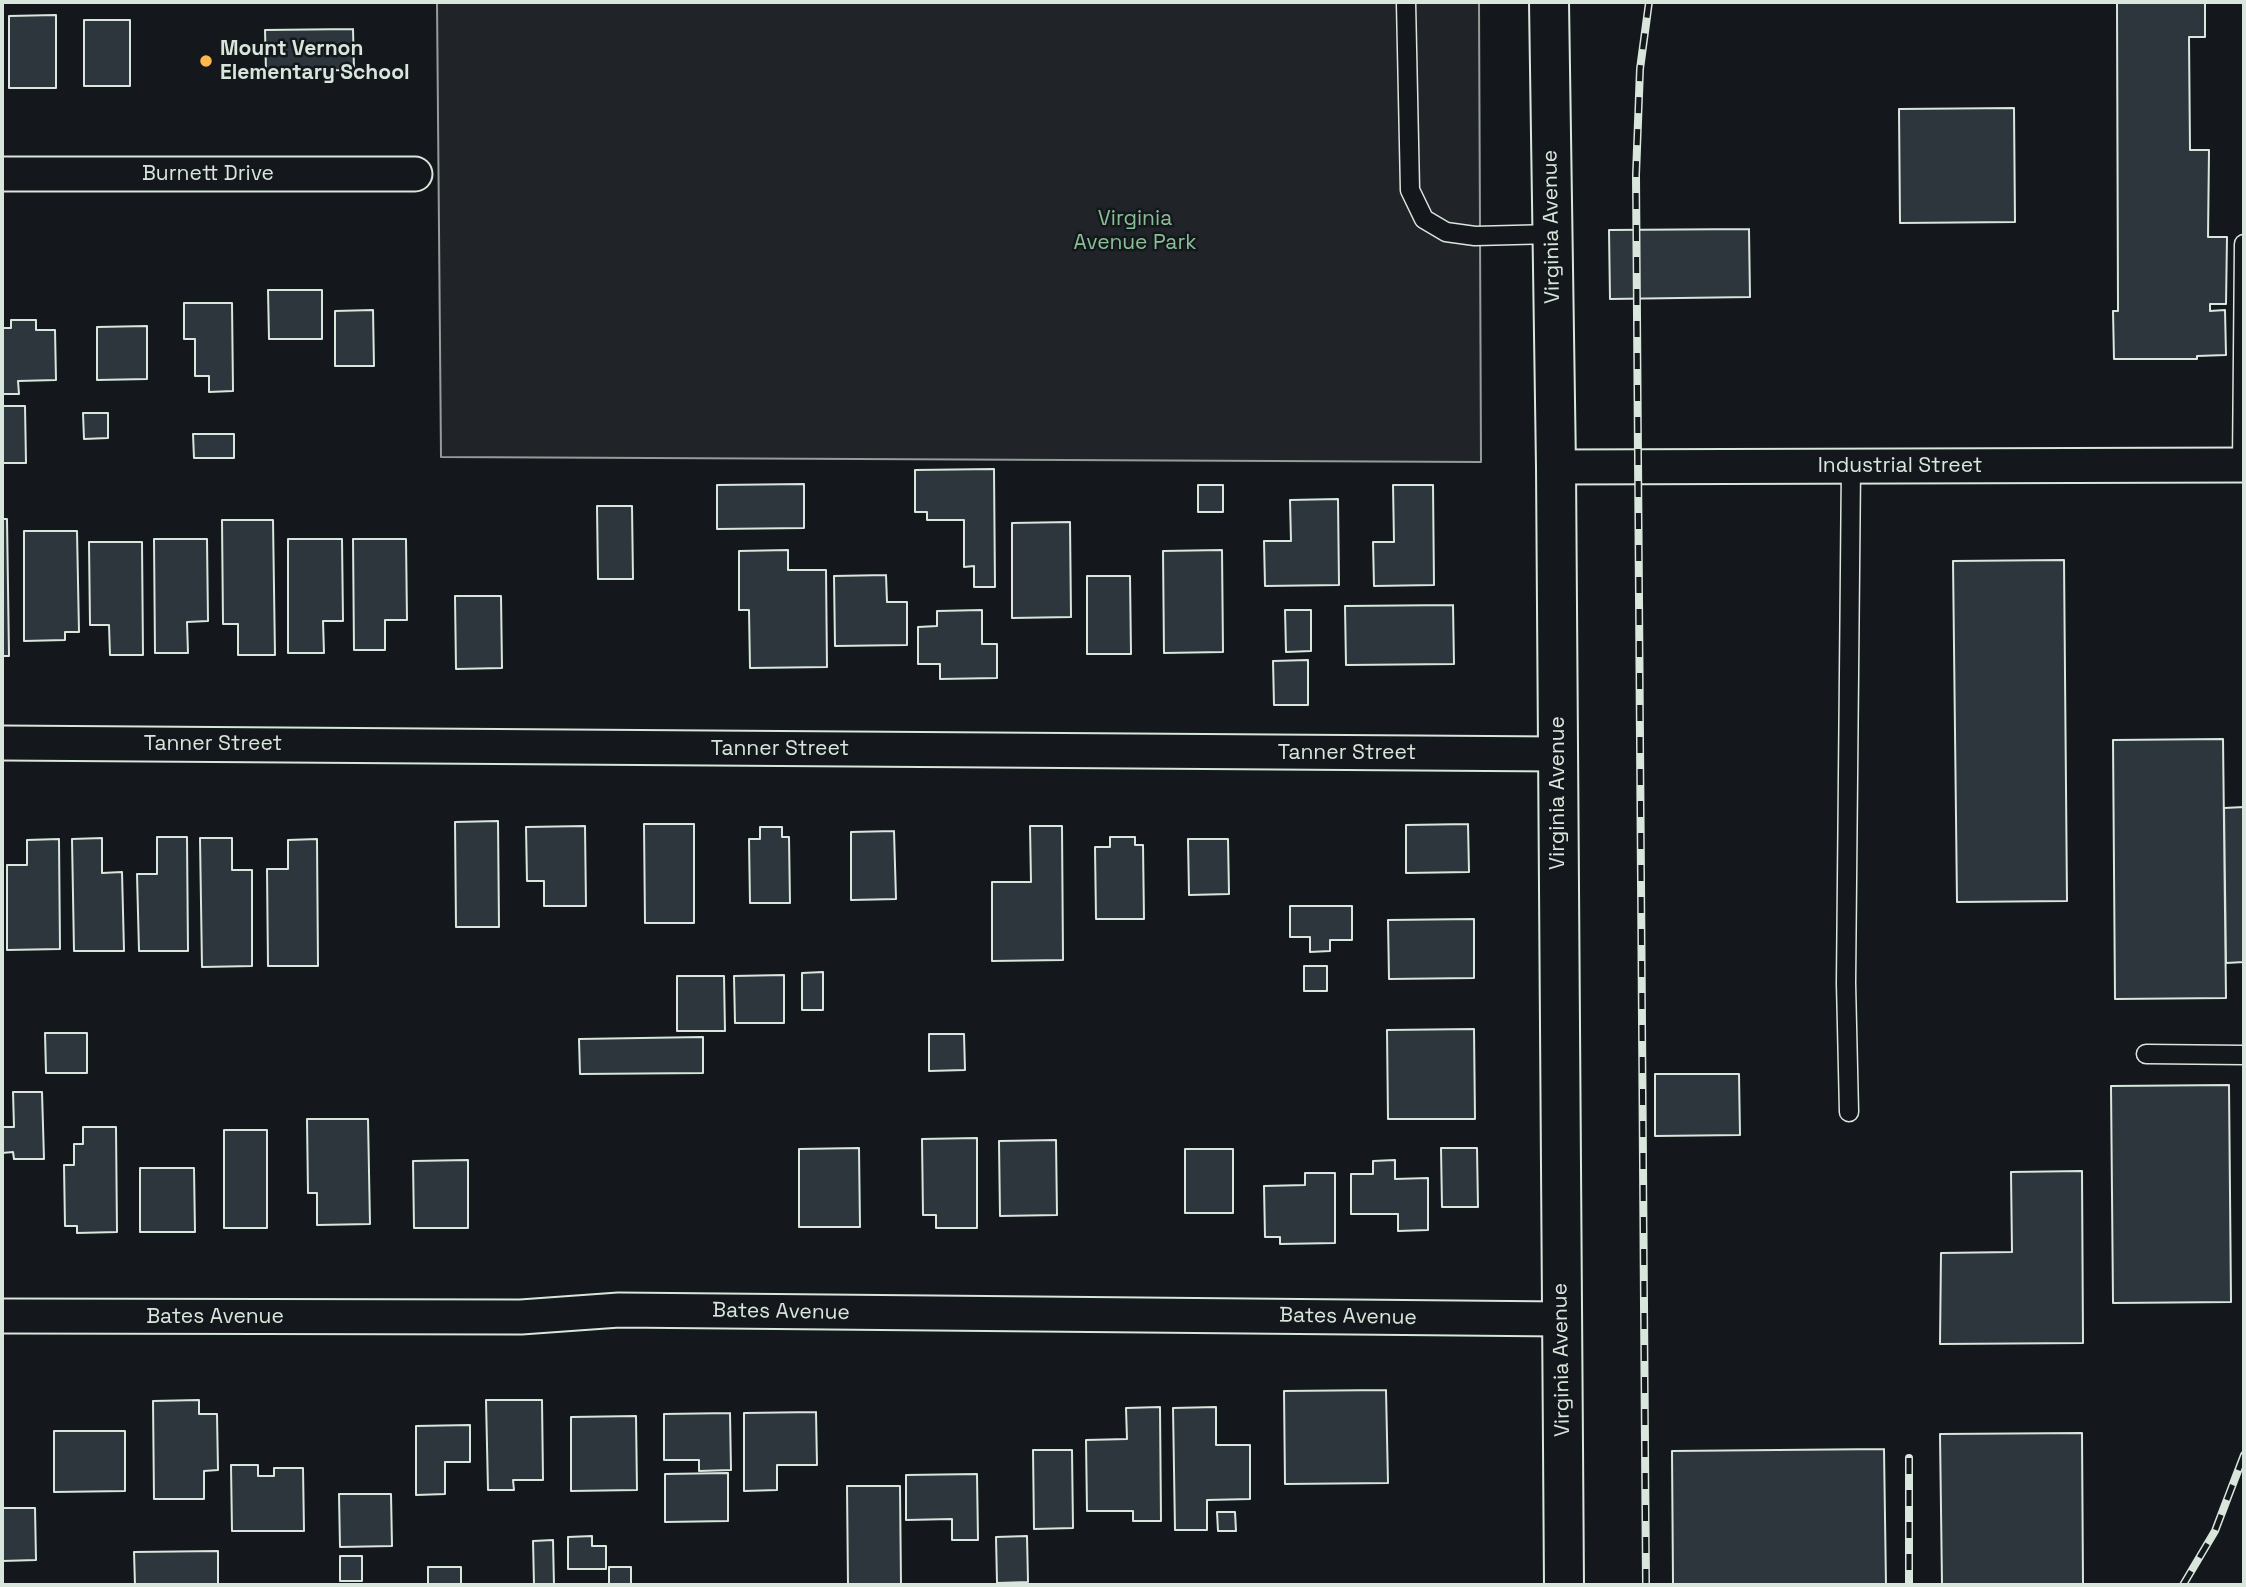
<!DOCTYPE html>
<style>
body{margin:0}
#map{position:relative;width:2246px;height:1587px;overflow:hidden;background:#14181c;font-family:"Space Grotesk",sans-serif}
canvas{display:block}
.frame{position:absolute;inset:0;border:4px solid #d8e6dc;pointer-events:none}
</style>
<div id="map">
<canvas width="2246" height="1587"></canvas>
<div class="frame"></div>
</div>
<script>
const ctx = document.querySelector('canvas').getContext('2d');
ctx.lineJoin = 'round';
function fillPath(path, color) {
  ctx.fillStyle = color;
  ctx.fill(path, 'evenodd');
}
function poly(rows) {
  const path = new Path2D();
  for (const r of rows) {
    path.moveTo(r[0], r[1]);
    for (let i = 2; i < r.length; i += 2) path.lineTo(r[i], r[i + 1]);
  }
  return path;
}
function stroke(path, color, width, dash) {
  ctx.strokeStyle = color;
  ctx.lineWidth = width;
  ctx.lineCap = dash ? 'butt' : 'round';
  ctx.setLineDash(dash || []);
  ctx.stroke(path);
}
function drawText(font, color, halo, rows, align = 'center') {
  ctx.font = font + ' "Space Grotesk",sans-serif';
  ctx.lineWidth = 5;
  ctx.setLineDash([]);
  ctx.textBaseline = 'middle';
  ctx.strokeStyle = halo;
  ctx.fillStyle = color;
  for (const [text, x, y, turn = 0] of rows) {
    ctx.save();
    ctx.translate(x, y);
    ctx.rotate((+turn || 0) * Math.PI / 180);
    ctx.textAlign = isNaN(turn) ? turn : align;
    if (halo) ctx.strokeText(text, 0, 0);
    ctx.fillText(text, 0, 0);
    ctx.restore();
  }
}
const green = poly([
 [437,2,1479,2,1481,462,441,457,437,2]
]);
const building = poly([
 [2117,2,2205,2,2205,37,2189,37,2190,150,2209,150,2208,237,2227,237,2226,304,2210,304,2210,311,2225,310,2226,355,2197,356,2197,359,2114,359,2113,311,2118,311,2117,2],
 [56,15,56,88,9,88,9,16,56,15],
 [84,20,130,20,130,86,84,86,84,20],
 [353,29,354,70,266,71,265,30,353,29],
 [2014,108,2015,222,1900,223,1899,109,2014,108],
 [1749,229,1750,297,1610,299,1609,230,1749,229],
 [268,290,322,290,322,339,269,339,268,290],
 [184,303,232,303,233,391,209,392,209,376,195,376,195,339,184,339,184,303],
 [373,310,374,366,335,366,335,311,373,310],
 [11,320,36,320,36,330,55,330,56,380,18,381,19,394,2,394,2,328,11,328,11,320],
 [147,326,147,379,97,380,97,327,147,326],
 [2,406,25,406,26,463,2,463,2,406],
 [83,413,108,413,108,438,84,439,83,413],
 [193,434,234,434,234,458,194,458,193,434],
 [994,469,995,587,974,587,974,566,964,567,964,520,927,520,927,512,915,512,915,470,994,469],
 [804,484,804,528,717,529,717,485,804,484],
 [1198,485,1223,485,1223,512,1198,512,1198,485],
 [1393,485,1433,485,1434,585,1374,586,1373,542,1394,542,1393,485],
 [1338,499,1339,585,1265,586,1264,541,1291,541,1290,500,1338,499],
 [597,506,632,506,633,579,598,579,597,506],
 [2,519,7,519,9,656,2,656,2,519],
 [222,520,273,520,275,655,238,655,238,624,223,624,222,520],
 [1070,522,1071,617,1012,618,1012,523,1070,522],
 [24,531,77,531,79,632,65,632,65,640,24,641,24,531],
 [154,539,207,539,208,621,187,622,188,653,155,653,154,539],
 [288,539,342,539,343,621,323,621,324,653,288,653,288,539],
 [353,539,406,539,407,620,385,620,385,650,354,650,353,539],
 [89,542,142,542,143,655,110,655,109,625,90,625,89,542],
 [788,550,788,570,826,570,827,667,750,668,749,610,739,610,739,551,788,550],
 [1222,550,1223,652,1164,653,1163,551,1222,550],
 [2064,560,2067,901,1957,902,1953,561,2064,560],
 [886,575,887,602,907,602,907,645,835,646,834,576,886,575],
 [1087,576,1130,576,1131,654,1087,654,1087,576],
 [455,596,501,596,502,668,456,669,455,596],
 [1453,605,1454,664,1346,665,1345,606,1453,605],
 [982,610,982,644,997,644,997,678,940,679,940,664,918,664,918,627,937,626,937,611,982,610],
 [1285,610,1311,610,1311,651,1286,652,1285,610],
 [1308,660,1308,705,1274,705,1273,661,1308,660],
 [2223,739,2226,998,2115,999,2113,740,2223,739],
 [2244,807,2244,962,2226,963,2224,808,2244,807],
 [498,821,499,927,456,927,455,822,498,821],
 [644,824,694,824,694,923,645,923,644,824],
 [1468,824,1469,872,1406,873,1406,825,1468,824],
 [585,826,586,906,544,906,544,881,527,881,526,827,585,826],
 [1030,826,1062,826,1063,960,992,961,992,882,1031,882,1030,826],
 [760,827,782,827,782,837,789,837,790,903,750,903,749,839,760,839,760,827],
 [894,831,896,899,851,900,851,832,894,831],
 [157,837,187,837,188,951,139,951,137,874,157,874,157,837],
 [1110,837,1135,837,1135,845,1143,845,1144,919,1096,919,1095,847,1110,847,1110,837],
 [102,838,102,873,122,872,124,951,74,951,72,839,102,838],
 [200,838,232,838,232,870,252,870,252,966,202,967,200,838],
 [59,839,60,949,7,950,7,865,27,865,27,840,59,839],
 [317,839,318,966,268,966,267,869,288,869,288,840,317,839],
 [1188,839,1228,839,1229,894,1189,895,1188,839],
 [1290,906,1352,906,1352,940,1330,940,1330,951,1310,952,1310,937,1290,937,1290,906],
 [1474,919,1474,978,1389,979,1388,920,1474,919],
 [1304,966,1327,966,1327,991,1304,991,1304,966],
 [823,972,823,1010,802,1010,802,973,823,972],
 [784,975,784,1023,735,1023,734,976,784,975],
 [677,976,724,976,725,1031,677,1031,677,976],
 [1474,1029,1475,1119,1388,1119,1387,1030,1474,1029],
 [45,1033,87,1033,87,1073,46,1073,45,1033],
 [929,1034,964,1034,965,1070,929,1071,929,1034],
 [703,1037,703,1073,580,1074,579,1039,703,1037],
 [1655,1074,1739,1074,1740,1135,1655,1136,1655,1074],
 [2229,1085,2231,1302,2113,1303,2111,1086,2229,1085],
 [13,1092,42,1092,44,1159,14,1159,13,1152,2,1153,2,1127,14,1127,13,1092],
 [307,1119,368,1119,370,1224,317,1225,317,1193,308,1193,307,1119],
 [83,1127,116,1127,117,1232,77,1233,77,1226,65,1226,64,1165,74,1165,74,1144,83,1144,83,1127],
 [224,1130,267,1130,267,1228,224,1228,224,1130],
 [977,1138,977,1228,936,1228,936,1215,923,1215,922,1139,977,1138],
 [1056,1140,1057,1215,1000,1216,999,1141,1056,1140],
 [859,1148,860,1227,799,1227,799,1149,859,1148],
 [1441,1148,1477,1148,1478,1207,1442,1207,1441,1148],
 [1185,1149,1233,1149,1233,1213,1185,1213,1185,1149],
 [468,1160,468,1228,414,1228,413,1161,468,1160],
 [1395,1160,1395,1179,1428,1178,1428,1230,1398,1231,1398,1214,1351,1214,1351,1174,1373,1174,1373,1161,1395,1160],
 [140,1168,194,1168,195,1232,140,1232,140,1168],
 [2082,1171,2083,1343,1940,1344,1941,1253,2012,1252,2011,1172,2082,1171],
 [1305,1173,1335,1173,1335,1243,1280,1244,1280,1237,1265,1237,1264,1186,1305,1185,1305,1173],
 [1386,1390,1388,1483,1285,1484,1284,1391,1386,1390],
 [199,1400,199,1414,217,1414,218,1470,204,1471,204,1499,154,1499,153,1401,199,1400],
 [486,1400,542,1400,543,1480,513,1480,514,1490,488,1490,486,1400],
 [1160,1407,1161,1521,1133,1521,1133,1511,1087,1511,1086,1440,1127,1439,1126,1408,1160,1407],
 [1216,1407,1216,1445,1250,1445,1250,1499,1207,1500,1207,1530,1175,1530,1173,1408,1216,1407],
 [816,1412,817,1465,777,1465,777,1490,744,1491,744,1413,816,1412],
 [730,1413,731,1470,699,1471,699,1460,664,1460,664,1414,730,1413],
 [636,1416,637,1490,571,1491,571,1417,636,1416],
 [470,1425,470,1462,445,1462,445,1494,416,1495,416,1426,470,1425],
 [54,1431,125,1431,125,1491,54,1492,54,1431],
 [2082,1433,2083,1585,1942,1585,1940,1434,2082,1433],
 [1884,1449,1886,1585,1673,1585,1672,1451,1884,1449],
 [1033,1450,1072,1450,1073,1528,1034,1529,1033,1450],
 [231,1465,258,1465,258,1476,274,1476,274,1468,303,1468,304,1531,232,1531,231,1465],
 [728,1473,728,1521,665,1522,665,1474,728,1473],
 [977,1474,978,1540,952,1540,952,1519,906,1520,906,1475,977,1474],
 [847,1486,900,1486,901,1585,848,1585,847,1486],
 [339,1494,391,1494,392,1546,340,1547,339,1494],
 [2,1508,35,1508,36,1560,2,1561,2,1508],
 [1217,1512,1235,1512,1236,1531,1218,1531,1217,1512],
 [592,1536,592,1546,606,1546,606,1569,568,1569,568,1537,592,1536],
 [1027,1536,1028,1582,997,1583,996,1537,1027,1536],
 [553,1540,554,1585,534,1585,533,1541,553,1540],
 [218,1551,218,1585,135,1585,134,1552,218,1551],
 [340,1556,362,1556,362,1581,340,1581,340,1556],
 [428,1567,461,1567,461,1585,428,1585,428,1567],
 [609,1567,631,1567,631,1585,609,1585,609,1567]
]);
const lane = poly([
 [1406,2,1410,190,1424,219,1446,232,1475,236,1553,234],
 [2242,465,2244,244],
 [2146,1054,2244,1055],
 [1849,1112,1846,983,1851,466]
]);
const street = poly([
 [2,174,415,174],
 [1556,467,2244,465],
 [2,743,1558,754],
 [2,1316,521,1317,619,1310,1561,1319]
]);
const secondary = poly([
 [1549,2,1556,467,1564,1585]
]);
const rail = poly([
 [1909,1458,1909,1585],
 [1646,1585,1636,175,1640,69,1649,2],
 [2183,1585,2215,1531,2244,1455]
]);
const markers = [
 [206,61,7,"#ffb74d"]
];
const poiNames = [
 ["Mount Vernon",220,49],
 ["Elementary School",220,73]
];
const streetNames = [
 ["Burnett Drive",208,174],
 ["Virginia Avenue",1552,227,-91],
 ["Industrial Street",1900,466],
 ["Tanner Street",213,744],
 ["Tanner Street",780,749],
 ["Tanner Street",1347,753],
 ["Virginia Avenue",1558,793,-90],
 ["Bates Avenue",781,1312,1],
 ["Bates Avenue",215,1317],
 ["Bates Avenue",1348,1317,1],
 ["Virginia Avenue",1562,1360,-91]
];
const parkNames = [
 ["Virginia",1135,219],
 ["Avenue Park",1135,243]
];
fillPath(green, '#202428');
stroke(green, '#939e99', 2);
fillPath(building, '#2c363c');
stroke(building, '#d8e6dc', 2);
stroke(lane, '#d8e6dc', 21);
stroke(street, '#d8e6dc', 37);
stroke(secondary, '#d8e6dc', 42);
stroke(lane, '#14181c', 18);
stroke(street, '#14181c', 33);
stroke(secondary, '#14181c', 38);
stroke(rail, '#d8e6dc', 8);
stroke(rail, '#14181c', 5, [16]);
for (const [x, y, r, color] of markers) {
  const dot = new Path2D();
  dot.arc(x, y, r, 0, 2 * Math.PI);
  ctx.fillStyle = color;
  ctx.fill(dot);
  stroke(dot, '#14181c', 2.5);
}
drawText('bold 21px', '#d8e6dc', '#14181c', poiNames, 'left');
drawText('21px', '#d8e6dc', '#14181c', streetNames);
drawText('21px', '#8ac095', '#14181c', parkNames);
</script>
